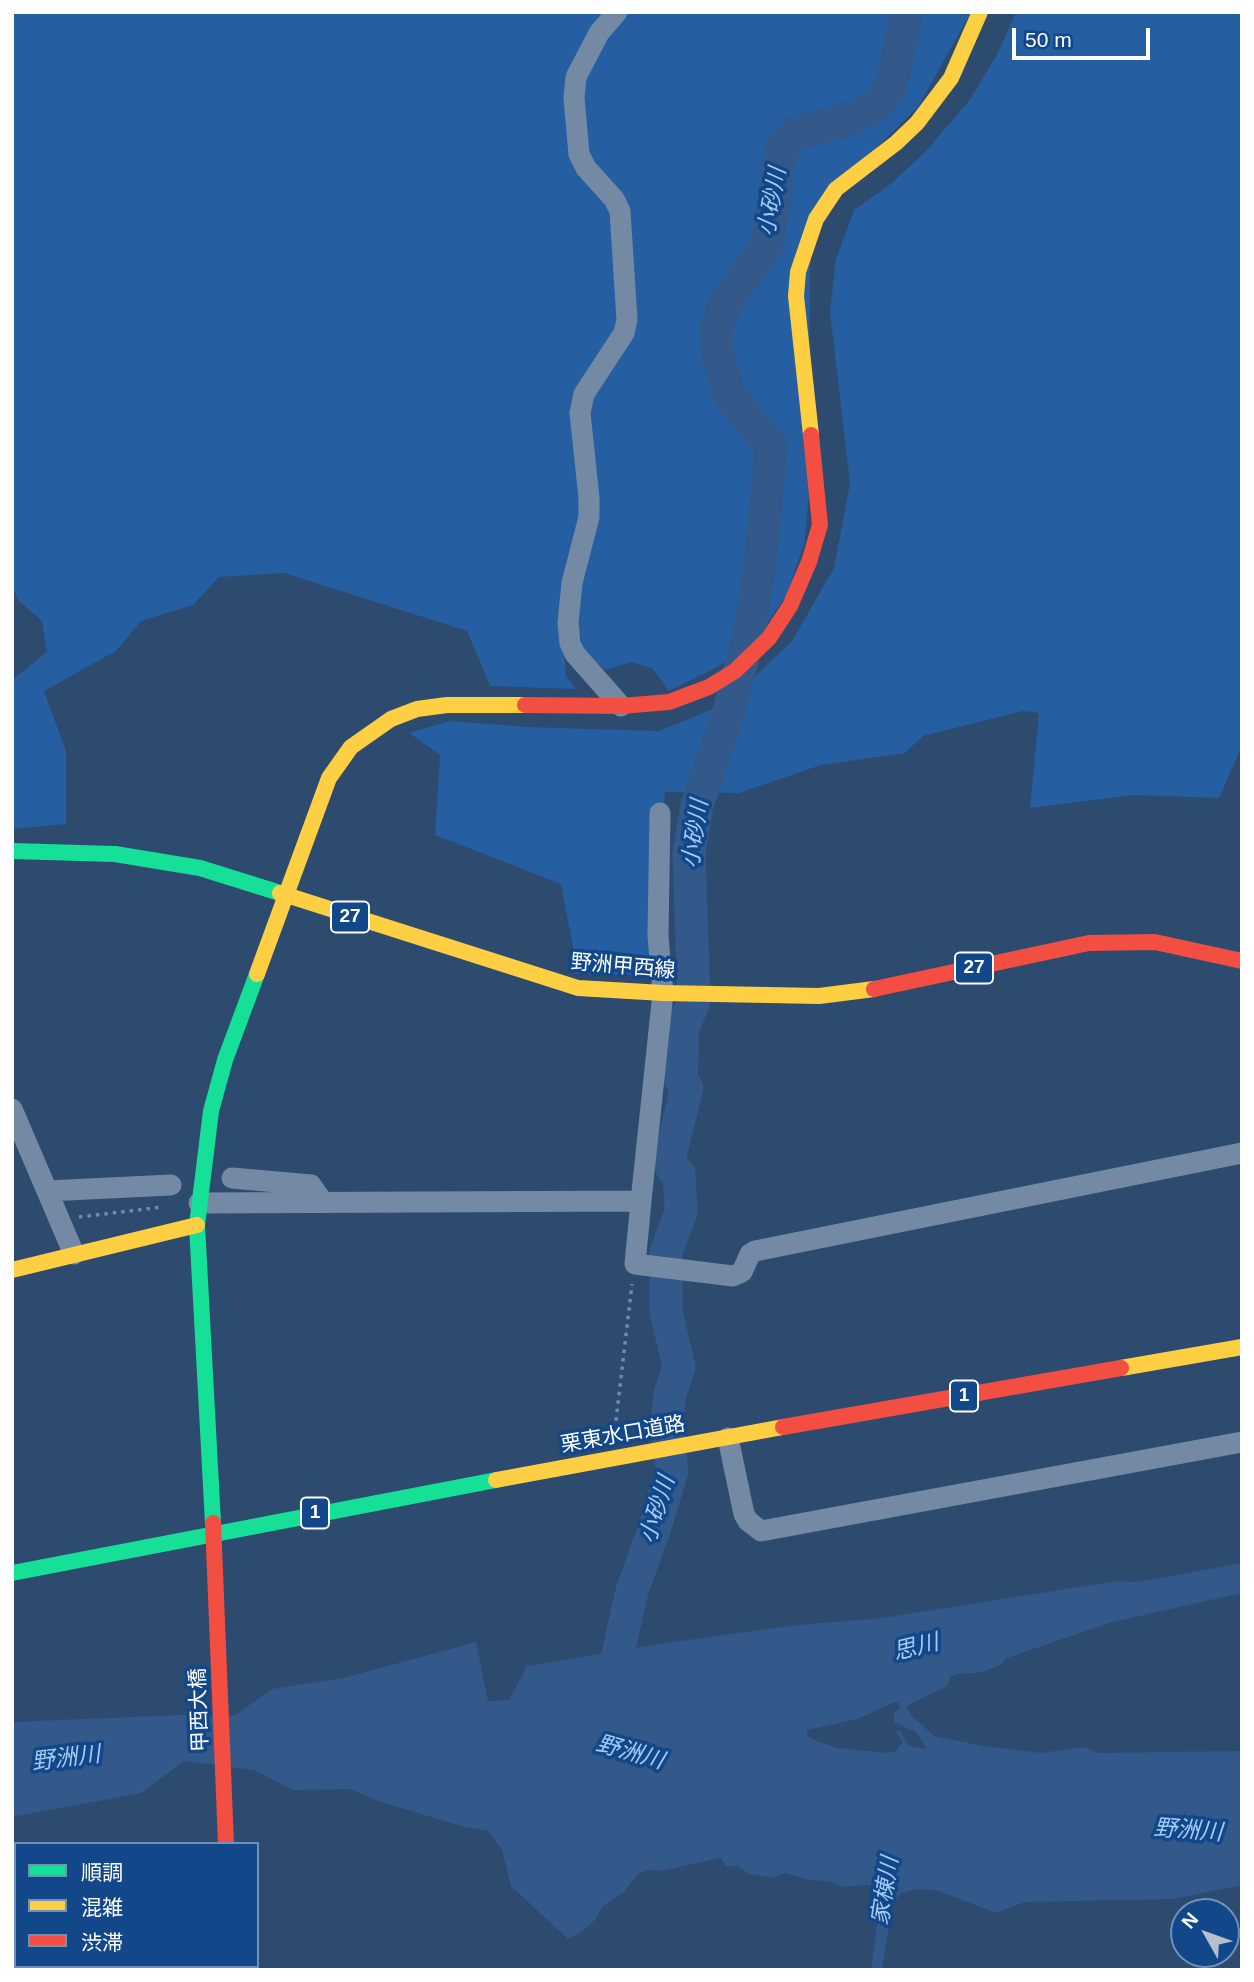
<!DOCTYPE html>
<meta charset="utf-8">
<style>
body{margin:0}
#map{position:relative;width:1254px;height:1982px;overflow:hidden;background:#2d4a6f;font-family:Arial,"Noto Sans JP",sans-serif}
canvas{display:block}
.frame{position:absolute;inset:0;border:14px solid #fff;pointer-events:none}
.legend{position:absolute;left:14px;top:1842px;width:245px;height:126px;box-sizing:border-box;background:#12478a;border:2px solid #7191b9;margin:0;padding:9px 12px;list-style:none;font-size:21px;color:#fff}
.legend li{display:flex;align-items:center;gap:14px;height:35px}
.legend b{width:35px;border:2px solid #7191b9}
.north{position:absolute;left:1170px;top:1898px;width:70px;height:70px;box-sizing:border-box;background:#12478a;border:2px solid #7191b9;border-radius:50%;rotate:310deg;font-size:19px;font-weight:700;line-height:28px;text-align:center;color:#fff}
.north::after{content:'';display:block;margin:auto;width:24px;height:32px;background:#b6c0cd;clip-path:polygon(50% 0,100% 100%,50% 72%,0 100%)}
.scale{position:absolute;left:1012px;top:28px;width:138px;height:32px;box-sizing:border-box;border:4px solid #fff;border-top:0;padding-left:9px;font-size:21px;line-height:24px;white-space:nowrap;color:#fff;-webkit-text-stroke:5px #12478a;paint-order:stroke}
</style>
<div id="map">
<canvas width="1254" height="1982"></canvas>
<div class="frame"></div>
<ul class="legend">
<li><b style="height:9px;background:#16e098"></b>順調</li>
<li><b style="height:9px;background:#ffcf43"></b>混雑</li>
<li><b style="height:9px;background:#f24e42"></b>渋滞</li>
</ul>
<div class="north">N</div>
<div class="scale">50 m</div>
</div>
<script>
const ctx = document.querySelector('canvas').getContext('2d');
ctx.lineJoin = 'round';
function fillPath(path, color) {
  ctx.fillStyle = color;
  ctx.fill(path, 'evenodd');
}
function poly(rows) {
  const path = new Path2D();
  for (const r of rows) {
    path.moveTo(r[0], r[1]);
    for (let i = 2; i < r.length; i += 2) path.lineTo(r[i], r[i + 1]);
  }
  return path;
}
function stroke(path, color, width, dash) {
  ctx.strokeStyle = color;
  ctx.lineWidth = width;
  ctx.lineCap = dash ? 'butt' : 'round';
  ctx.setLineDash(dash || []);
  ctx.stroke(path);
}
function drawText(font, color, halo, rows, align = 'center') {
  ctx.font = font + ' Arial,"Noto Sans JP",sans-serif';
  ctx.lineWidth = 7;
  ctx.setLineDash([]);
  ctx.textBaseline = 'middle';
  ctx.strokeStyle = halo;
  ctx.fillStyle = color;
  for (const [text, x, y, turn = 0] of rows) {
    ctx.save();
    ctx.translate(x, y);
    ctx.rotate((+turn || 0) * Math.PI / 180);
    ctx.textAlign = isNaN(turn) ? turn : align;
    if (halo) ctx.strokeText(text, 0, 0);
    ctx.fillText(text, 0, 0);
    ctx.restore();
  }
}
const green = poly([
 [12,12,971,12,918,107,810,213,809,490,805,541,787,594,758,636,719,666,669,691,653,669,631,662,605,670,584,651,577,622,563,633,566,676,576,689,490,686,467,631,284,573,219,577,193,605,141,621,116,651,44,691,66,751,66,824,12,829,12,680,47,652,42,621,19,601,12,587],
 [1016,12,1242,12,1242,746,1219,798,1134,795,1030,808,1039,713,1023,711,923,736,905,753,821,765,739,793,665,792,654,975,575,974,573,947,561,884,435,835,440,755,409,733,450,721,528,727,659,731,727,703,792,641,834,568,850,483,830,312,836,259,854,210,892,183,927,150,969,101,998,53]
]);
const water = poly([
 [1242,1563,1242,1593,1112,1622,1007,1658,997,1667,977,1673,957,1674,950,1677,947,1686,906,1706,911,1715,934,1736,984,1746,1041,1753,1084,1747,1099,1753,1242,1751,1242,1885,1174,1899,1025,1902,996,1913,936,1890,917,1889,901,1893,892,1907,882,1970,871,1970,881,1897,878,1884,842,1887,832,1882,806,1879,785,1873,773,1878,749,1874,737,1865,726,1867,721,1858,661,1871,647,1870,636,1876,623,1893,603,1906,595,1920,581,1932,568,1939,511,1886,502,1850,488,1831,461,1826,378,1801,349,1789,293,1790,254,1770,184,1761,141,1793,12,1817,12,1722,181,1715,234,1716,272,1689,343,1678,476,1642,488,1701,509,1700,527,1666,659,1644,797,1625,882,1618,1117,1581,1138,1582],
 [895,1702,900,1704,900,1708,894,1713,894,1722,916,1732,927,1749,909,1746,900,1731,896,1731,903,1742,896,1751,889,1753,837,1748,814,1740,807,1735,807,1730,858,1719]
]);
const river = poly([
 [609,1694,632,1591,655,1527,672,1471,667,1421,670,1394,679,1367,666,1312,666,1252,681,1212,679,1174,672,1168,670,1156,687,1088,681,1080,683,1028,694,1001,689,853,697,805,729,711,749,634,761,557,771,447,730,395,718,358,716,327,727,301,766,246,774,208,777,166,782,149,794,134,852,118,876,106,892,84,907,12]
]);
const path = poly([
 [79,1217,162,1207],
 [615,1429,632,1284]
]);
const street = poly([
 [617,12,599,33,576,77,574,98,579,154,586,168,614,199,620,211,627,320,624,333,584,394,580,413,589,498,589,517,572,583,568,623,570,643,575,654,621,706],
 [12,1109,74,1254],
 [232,1178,311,1185,323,1202],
 [47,1191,171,1185],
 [641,1201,663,993,658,936,660,813],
 [199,1203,641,1201,635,1264,733,1276,742,1272,750,1254,755,1251,1242,1153],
 [728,1438,744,1514,748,1521,761,1531,1242,1442]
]);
const fast = poly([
 [12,851,115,854,200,868,280,893],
 [213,1523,197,1225,211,1111,225,1060,257,974],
 [12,1573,496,1480]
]);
const slow = poly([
 [811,435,796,296,798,272,816,219,836,189,896,143,917,123,951,78,980,12],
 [280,893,578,988,663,993,819,996,874,989],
 [257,974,329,778,351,747,391,719,417,709,447,705,525,705],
 [12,1270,197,1225],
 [1121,1368,1242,1347],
 [496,1480,783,1427]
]);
const jam = poly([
 [525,705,621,706,669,702,709,687,735,671,769,638,790,606,809,562,820,525,811,435],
 [874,989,1089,943,1155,942,1242,961],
 [783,1427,1121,1368],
 [213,1523,226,1844],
 [231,1966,232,1970]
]);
const shields = [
 [350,917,38],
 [974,968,38],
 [964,1396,28],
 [315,1513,28]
];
const shieldNames = [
 ["27",350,917],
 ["27",974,968],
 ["1",964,1396],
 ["1",315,1513]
];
const streetNames = [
 ["野洲甲西線",623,967,5],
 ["栗東水口道路",623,1435,-10],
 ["甲西大橋",200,1710,-92]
];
const waterNames = [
 ["小砂川",773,202,-80],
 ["小砂川",696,834,-82],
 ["小砂川",658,1510,-73],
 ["思川",916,1648,-14],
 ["野洲川",630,1753,16],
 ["野洲川",66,1759,-7],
 ["野洲川",1188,1831,4],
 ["家棟川",886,1891,-81]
];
fillPath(green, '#255ea1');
fillPath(water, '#325989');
stroke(river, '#325989', 33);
stroke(path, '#748aa4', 3.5, [3.5, 5]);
stroke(street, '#748aa4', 21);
stroke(fast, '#16e098', 16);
stroke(slow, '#ffcf43', 16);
stroke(jam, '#f24e42', 16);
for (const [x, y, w] of shields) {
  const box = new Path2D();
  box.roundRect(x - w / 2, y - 15.5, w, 31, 5);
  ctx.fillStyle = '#12478a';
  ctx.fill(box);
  stroke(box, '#fff', 2);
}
drawText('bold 19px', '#fff', null, shieldNames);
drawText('21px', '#fff', '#12478a', streetNames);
drawText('italic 23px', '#a4cbf8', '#12478a', waterNames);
</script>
